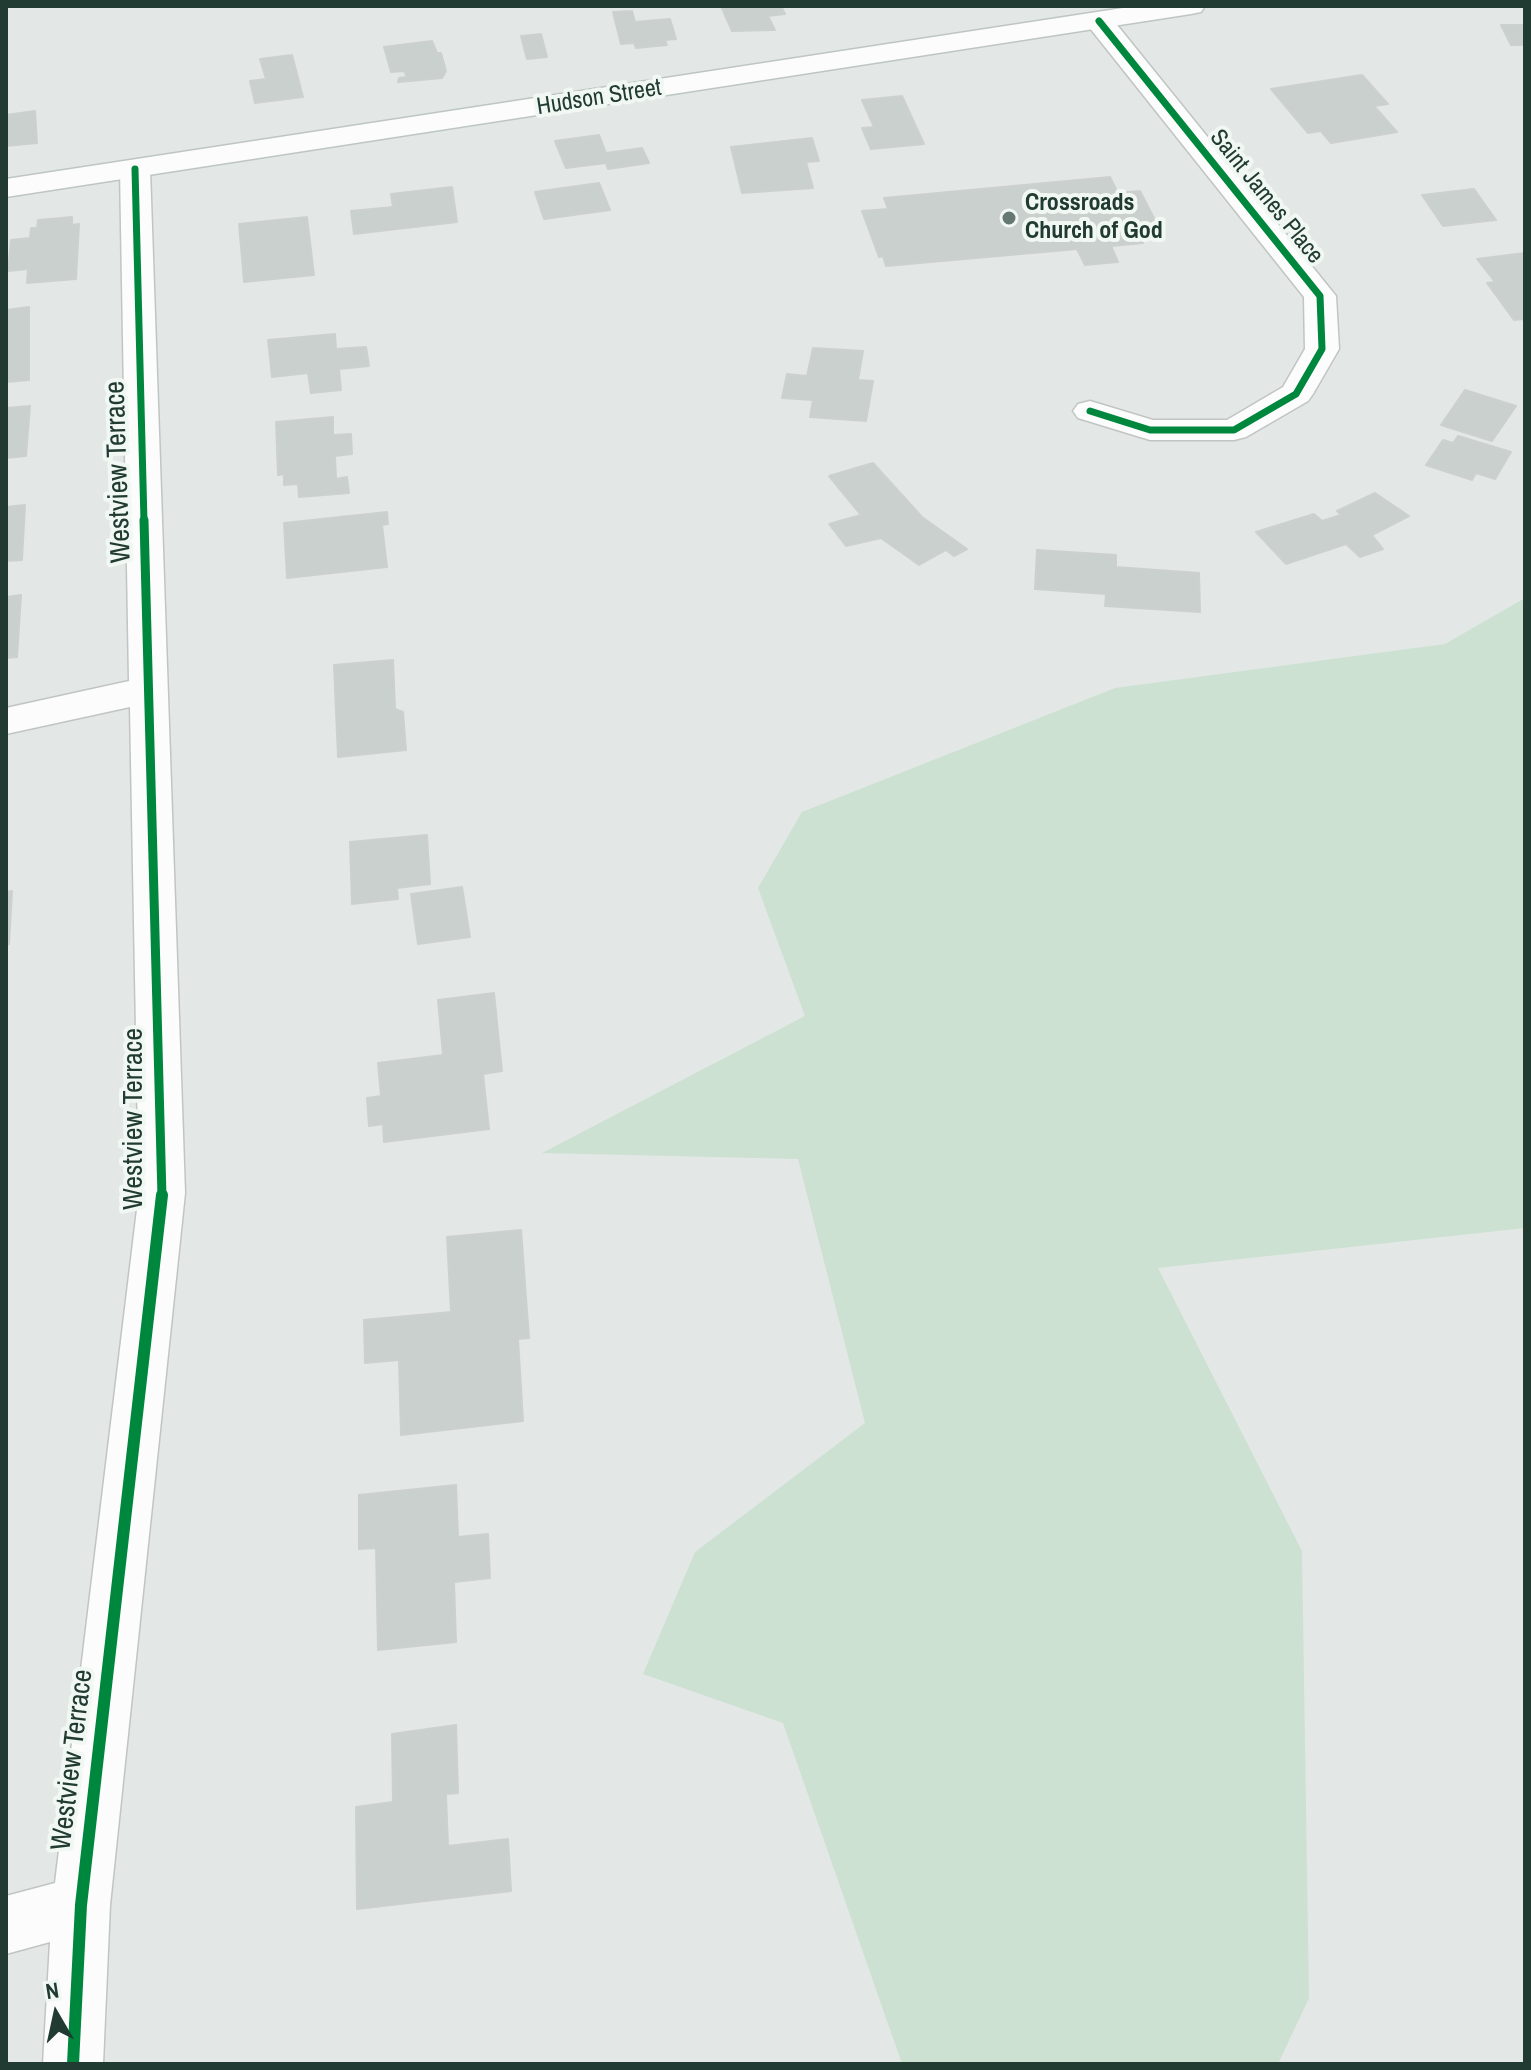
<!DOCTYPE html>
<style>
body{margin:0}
#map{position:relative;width:1531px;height:2070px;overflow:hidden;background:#e3e8e6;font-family:"Archivo Narrow",sans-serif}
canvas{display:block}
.frame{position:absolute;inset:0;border:8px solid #213b33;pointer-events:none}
.north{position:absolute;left:16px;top:1974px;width:80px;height:80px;-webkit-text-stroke:6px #f1f8f4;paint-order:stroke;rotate:351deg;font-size:22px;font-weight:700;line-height:32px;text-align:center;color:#213b33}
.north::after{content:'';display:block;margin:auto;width:28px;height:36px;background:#213b33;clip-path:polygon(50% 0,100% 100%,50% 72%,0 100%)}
</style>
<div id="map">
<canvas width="1531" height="2070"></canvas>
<div class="frame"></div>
<div class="north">N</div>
</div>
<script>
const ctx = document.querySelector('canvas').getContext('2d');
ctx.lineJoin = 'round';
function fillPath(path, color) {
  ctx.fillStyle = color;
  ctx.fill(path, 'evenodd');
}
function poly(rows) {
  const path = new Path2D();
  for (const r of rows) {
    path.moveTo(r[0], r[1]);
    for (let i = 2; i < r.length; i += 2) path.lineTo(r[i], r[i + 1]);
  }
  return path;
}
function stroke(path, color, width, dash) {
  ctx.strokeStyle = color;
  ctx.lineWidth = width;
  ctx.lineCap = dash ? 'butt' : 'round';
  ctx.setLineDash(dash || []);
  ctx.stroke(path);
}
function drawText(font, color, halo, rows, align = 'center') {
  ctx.font = font + ' "Archivo Narrow",sans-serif';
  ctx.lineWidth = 8;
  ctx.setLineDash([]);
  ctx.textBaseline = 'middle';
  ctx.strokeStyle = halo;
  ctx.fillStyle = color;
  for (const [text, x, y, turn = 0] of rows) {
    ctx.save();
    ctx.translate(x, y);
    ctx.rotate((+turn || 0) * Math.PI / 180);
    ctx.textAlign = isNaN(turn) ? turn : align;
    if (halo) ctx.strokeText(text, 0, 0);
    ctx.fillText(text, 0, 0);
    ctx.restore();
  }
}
const green = poly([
 [1525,598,1525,1228,1158,1268,1302,1551,1309,1998,1278,2064,902,2064,783,1723,643,1674,695,1552,865,1423,798,1159,542,1153,805,1016,758,888,802,812,1115,688,1445,644]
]);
const building = poly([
 [721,6,781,6,785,14,768,16,775,30,732,31,721,6],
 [632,11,635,22,670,19,676,39,665,40,667,45,636,48,634,43,621,44,613,12,632,11],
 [1501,25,1525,25,1525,45,1511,45,1501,25],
 [541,34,547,57,527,59,521,36,541,34],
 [432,41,437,53,441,53,446,71,442,78,398,82,399,78,407,77,404,71,391,72,384,47,432,41],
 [292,55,303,97,255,103,250,81,266,79,260,59,292,55],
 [1362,75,1388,104,1374,106,1397,132,1331,143,1321,131,1308,133,1271,89,1362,75],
 [902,96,924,144,871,149,862,128,874,127,862,100,902,96],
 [35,111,37,143,6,146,6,115,35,111],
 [599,135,606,153,642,148,649,163,608,169,606,163,566,168,555,141,599,135],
 [812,138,819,161,806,162,813,188,742,193,731,147,812,138],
 [1110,177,1118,193,1140,191,1157,224,1134,226,1143,243,1111,246,1118,262,1085,265,1077,249,886,266,883,256,879,257,862,211,888,209,884,198,1110,177],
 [599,183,610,210,544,219,535,192,599,183],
 [452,187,457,222,354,234,351,211,393,207,391,194,452,187],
 [1474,189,1496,220,1443,226,1422,195,1474,189],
 [72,217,72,225,79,224,76,279,27,283,28,269,8,271,11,240,30,238,31,228,37,228,38,220,72,217],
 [307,217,314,275,244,282,239,224,307,217],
 [1525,253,1525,319,1514,320,1487,283,1495,282,1477,259,1525,253],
 [29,307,29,380,6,382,6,310,29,307],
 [335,334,336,349,366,347,369,366,339,369,341,390,311,393,308,373,272,377,268,340,335,334],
 [813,348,863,351,858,380,873,381,866,421,810,417,813,400,782,398,787,374,807,376,813,348],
 [1465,390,1516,406,1492,441,1441,425,1465,390],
 [30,406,26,456,6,458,6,408,30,406],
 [333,417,333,435,351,434,352,454,335,456,336,479,347,477,349,493,299,497,298,484,284,485,284,474,278,475,276,422,333,417],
 [1458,436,1511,452,1495,479,1476,473,1472,480,1426,465,1443,440,1453,443,1458,436],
 [873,463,922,517,967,549,954,556,946,550,919,565,881,538,846,546,829,524,861,515,829,476,873,463],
 [1375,493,1409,516,1372,535,1383,549,1360,557,1346,544,1286,564,1256,532,1314,514,1322,521,1341,515,1337,511,1375,493],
 [25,505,22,560,6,561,6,507,25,505],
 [387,512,388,524,382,525,387,567,287,578,284,523,387,512],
 [1037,550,1116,555,1116,567,1199,573,1200,612,1105,606,1106,594,1035,589,1037,550],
 [21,595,17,657,6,658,6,597,21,595],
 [393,660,395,709,403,712,406,750,338,757,334,665,393,660],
 [427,835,430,884,397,888,398,899,352,904,350,842,427,835],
 [462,887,470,937,418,944,411,894,462,887],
 [12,891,9,944,6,945,6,892,12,891],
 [494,993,502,1071,483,1074,489,1129,384,1142,383,1124,369,1126,367,1098,381,1096,378,1063,443,1055,438,1000,494,993],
 [521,1230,529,1338,518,1339,523,1421,401,1435,399,1360,365,1363,364,1320,451,1312,447,1237,521,1230],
 [456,1485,458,1537,488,1534,490,1578,454,1582,456,1642,378,1650,376,1548,359,1549,359,1495,456,1485],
 [456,1725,458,1793,446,1794,448,1846,508,1839,511,1891,357,1909,356,1807,393,1802,392,1734,456,1725]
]);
const street = poly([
 [1099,13,1109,15,1336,296,1339,349,1313,394,1308,401,1246,437,1234,440,1150,440,1078,418,1073,411,1078,404,1090,401,1153,420,1227,420,1283,387,1305,349,1304,297,1089,27,1085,21,1089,15,1099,13],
 [135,160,146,163,150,169,185,1193,110,1905,103,2064,43,2064,50,1942,6,1954,6,1896,55,1883,139,1193,130,707,6,734,6,708,129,681,120,169,124,163,135,160]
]);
const secondary = poly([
 [1136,6,1205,6,1201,12,1191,14,6,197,6,179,1136,6]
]);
const cyclewayFar2 = poly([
 [135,169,144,522],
 [1090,411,1150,430,1234,430,1296,394,1322,349,1320,296,1099,21]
]);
const cyclewayFar1 = poly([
 [144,520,162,1197]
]);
const cycleway = poly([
 [73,2064,81,1905,162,1195]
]);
const markers = [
 [1009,218,8,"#657872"]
];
const farStreetnames = [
 ["Hudson Street",599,98,-9],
 ["Saint James Place",1266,197,51]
];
const farPoinames = [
 ["Crossroads",1025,204],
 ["Church of God",1025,232]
];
const streetNames = [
 ["Westview Terrace",119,472,-92],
 ["Westview Terrace",134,1119,-90],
 ["Westview Terrace",73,1760,-83]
];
fillPath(green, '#cce1d2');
fillPath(building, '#cad0cd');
stroke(building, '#ccd1cf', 2);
stroke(street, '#c0c5c3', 3);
stroke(secondary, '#bec6c3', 3);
fillPath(street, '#fbfcfb');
fillPath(secondary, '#fbfcfb');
stroke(cyclewayFar2, '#00873e', 7);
stroke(cyclewayFar1, '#00873e', 9);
stroke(cycleway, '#00873e', 12);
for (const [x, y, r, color] of markers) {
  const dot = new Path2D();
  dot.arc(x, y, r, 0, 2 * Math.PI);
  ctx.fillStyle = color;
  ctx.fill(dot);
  stroke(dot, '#f1f8f4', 3);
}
drawText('24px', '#213b33', '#f1f8f4', farStreetnames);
drawText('bold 24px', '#213b33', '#f1f8f4', farPoinames, 'left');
drawText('28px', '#213b33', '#f1f8f4', streetNames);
</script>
